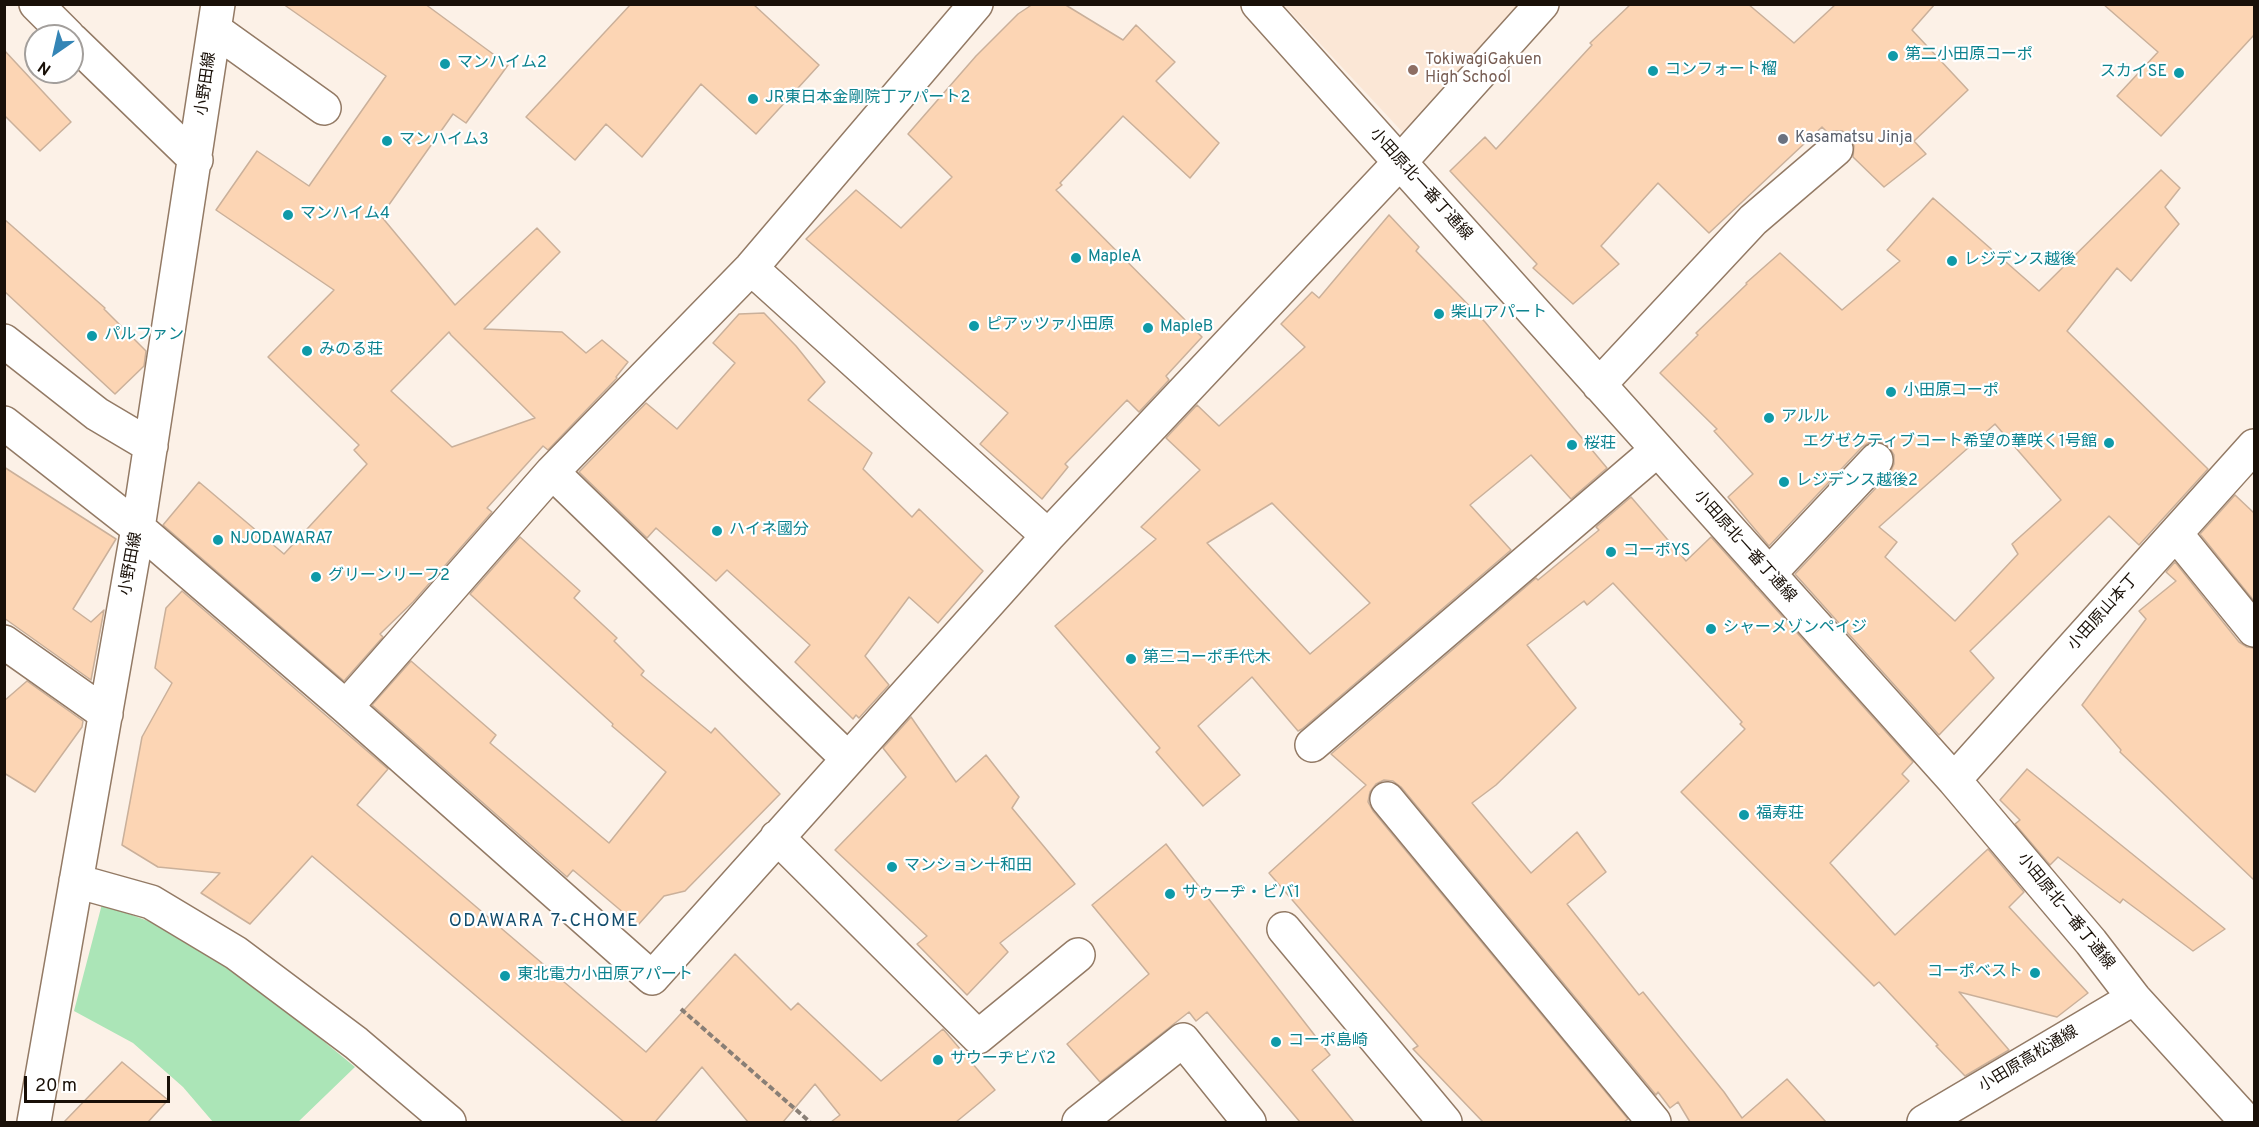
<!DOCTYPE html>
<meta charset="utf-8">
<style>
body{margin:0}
#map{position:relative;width:2259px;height:1127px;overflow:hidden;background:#fcf1e7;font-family:Overpass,sans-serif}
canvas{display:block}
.frame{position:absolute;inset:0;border:6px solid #191008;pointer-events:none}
.north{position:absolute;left:24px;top:24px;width:60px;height:60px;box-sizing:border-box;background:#fff;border:2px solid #a39f9c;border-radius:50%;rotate:214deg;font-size:16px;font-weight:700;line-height:24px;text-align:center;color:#191008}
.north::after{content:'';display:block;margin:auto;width:21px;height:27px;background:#3485b6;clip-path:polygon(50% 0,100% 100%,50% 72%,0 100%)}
.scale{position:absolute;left:24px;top:1076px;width:146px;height:27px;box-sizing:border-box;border:3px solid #191008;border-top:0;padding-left:8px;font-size:18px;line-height:21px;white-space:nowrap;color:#191008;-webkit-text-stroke:4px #fff;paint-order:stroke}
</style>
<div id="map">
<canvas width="2259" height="1127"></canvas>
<div class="frame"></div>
<div class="north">N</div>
<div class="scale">20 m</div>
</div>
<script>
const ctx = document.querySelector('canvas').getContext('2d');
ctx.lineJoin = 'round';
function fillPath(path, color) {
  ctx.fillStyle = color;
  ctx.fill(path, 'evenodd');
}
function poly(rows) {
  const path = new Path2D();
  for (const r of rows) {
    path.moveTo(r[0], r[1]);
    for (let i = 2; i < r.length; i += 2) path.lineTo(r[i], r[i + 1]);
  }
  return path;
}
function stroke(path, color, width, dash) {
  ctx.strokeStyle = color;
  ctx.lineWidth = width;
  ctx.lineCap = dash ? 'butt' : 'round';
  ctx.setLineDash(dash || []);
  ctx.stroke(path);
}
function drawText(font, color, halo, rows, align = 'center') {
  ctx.font = font + ' Overpass,"Noto Sans JP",sans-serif';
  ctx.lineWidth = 4.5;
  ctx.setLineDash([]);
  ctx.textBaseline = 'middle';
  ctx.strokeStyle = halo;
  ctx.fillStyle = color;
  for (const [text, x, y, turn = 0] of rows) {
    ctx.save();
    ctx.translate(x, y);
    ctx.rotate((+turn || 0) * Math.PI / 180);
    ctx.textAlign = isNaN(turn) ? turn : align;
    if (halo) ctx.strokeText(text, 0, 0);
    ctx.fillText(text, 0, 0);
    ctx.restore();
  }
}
const built = poly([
 [1284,5,1540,5,1408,138]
]);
const green = poly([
 [102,904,167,928,248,979,355,1067,298,1122,213,1122,183,1087,133,1043,74,1011]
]);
const building = poly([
 [283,4,425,4,508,65,466,123,453,114,381,216,455,305,537,228,560,252,484,329,562,332,586,353,602,340,628,362,616,377,617,378,548,450,543,446,487,508,492,512,413,602,380,634,383,637,344,681,163,525,199,482,284,554,367,464,354,450,359,445,268,357,334,290,216,210,257,151,309,186,386,76,283,4],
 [449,332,451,335,535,418,452,447,391,391,449,332],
 [631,4,753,4,819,65,756,134,701,84,642,157,606,124,575,160,526,117,631,4],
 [1033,4,1064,4,1123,40,1136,25,1175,62,1156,81,1219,143,1190,178,1123,116,1060,183,1062,185,1056,190,1202,337,1166,376,1169,380,1139,412,1127,400,1065,464,1068,467,1042,499,980,444,1008,413,806,239,856,190,901,228,952,177,908,134,976,56,1018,14,1033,4],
 [1631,4,1748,4,1794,43,1836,4,1935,4,1912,30,1968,90,1914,141,1926,154,1884,187,1853,157,1854,146,1850,136,1842,131,1833,131,1828,133,1822,127,1709,233,1658,183,1601,246,1619,264,1573,304,1533,268,1537,264,1450,171,1485,137,1496,149,1592,45,1590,43,1631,4],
 [2103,4,2254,4,2254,35,2161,136,2117,96,2158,52,2103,4],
 [4,50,71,122,40,151,4,115,4,50],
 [2161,170,2180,188,2165,207,2179,224,2131,281,2117,268,2067,331,2208,469,2139,545,2109,516,1970,651,1994,678,1939,735,1795,574,1890,473,1894,464,1894,455,1889,447,1880,442,1870,442,1862,447,1769,546,1728,497,1753,474,1714,431,1717,429,1660,373,1698,335,1696,333,1747,284,1746,283,1780,253,1842,310,1900,261,1887,250,1933,198,2039,291,2161,170],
 [1995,424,2061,500,2012,544,2018,554,1955,621,1885,557,1897,542,1879,527,1995,424],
 [1389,215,1419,247,1416,251,1485,322,1607,468,1571,499,1531,455,1470,505,1511,550,1302,729,1298,731,1252,677,1198,726,1240,775,1203,806,1156,752,1160,748,1055,626,1156,539,1141,527,1200,470,1166,438,1197,405,1219,426,1305,347,1281,324,1312,292,1319,298,1389,215],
 [1272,503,1370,603,1310,654,1207,543,1272,503],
 [4,219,105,308,104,309,146,351,144,366,115,394,4,291,4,219],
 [764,313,796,346,825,382,808,400,872,453,863,469,912,517,919,509,983,571,938,623,909,597,865,656,889,685,859,718,856,715,853,719,795,662,810,645,727,570,716,581,656,528,647,538,579,472,646,403,677,429,735,363,713,343,739,314,764,313],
 [4,467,116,539,73,609,91,622,104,610,91,680,4,618,4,467],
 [2235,495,2254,513,2254,601,2200,534,2235,495],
 [1631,497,1686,561,1711,537,1913,762,1902,774,1909,781,1830,863,1895,935,1988,849,2024,892,2009,907,2088,993,2057,1017,1959,992,2009,1050,1965,1076,1936,1046,1938,1045,1879,982,1874,986,1681,792,1745,729,1740,724,1742,722,1613,583,1587,605,1584,601,1527,645,1576,708,1496,785,1472,803,1531,873,1577,832,1606,872,1567,904,1639,995,1643,992,1724,1092,1742,1118,1787,1079,1826,1122,1690,1122,1678,1102,1670,1108,1658,1092,1656,1095,1401,787,1393,781,1384,780,1376,784,1370,792,1368,802,1373,811,1628,1119,1624,1122,1483,1122,1413,1049,1418,1046,1269,873,1366,785,1331,754,1536,578,1538,580,1599,530,1596,527,1631,497],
 [520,537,580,591,574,598,617,638,614,641,644,671,641,675,711,733,715,728,780,794,685,891,664,896,638,925,573,870,567,877,372,705,411,661,496,735,490,743,609,843,666,772,612,726,613,724,470,594,520,537],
 [2175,562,2239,642,2247,647,2254,648,2254,880,2120,752,2121,750,2082,705,2146,619,2139,611,2176,581,2166,572,2175,562],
 [182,591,388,769,357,805,646,1052,735,954,791,1010,798,1003,881,1081,943,1029,995,1090,956,1122,831,1122,840,1115,815,1084,783,1122,748,1122,702,1067,655,1122,624,1122,312,856,250,924,201,893,220,873,158,867,122,845,142,737,172,683,155,668,166,608,182,591],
 [27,681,83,721,82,727,35,792,4,773,4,701,27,681],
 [911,717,956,782,986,755,1019,797,1012,808,1075,884,1000,943,1008,952,967,995,917,944,927,936,835,850,906,777,883,748,911,717],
 [2027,769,2225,929,2193,951,2123,899,2120,903,2058,857,2050,865,2015,824,2020,820,2000,800,2027,769],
 [1166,844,1330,1055,1312,1070,1354,1122,1300,1122,1207,1012,1196,1021,1189,1012,1100,1082,1067,1044,1149,974,1092,905,1166,844],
 [122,1062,168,1100,148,1122,64,1122,122,1062]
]);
const path = poly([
 [681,1009,810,1122]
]);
const minor = poly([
 [36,4,68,36],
 [1258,4,1954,780,2091,942,2134,998,2247,1122],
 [215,30,324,108],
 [72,40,196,160],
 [751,268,1048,536],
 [4,341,97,414,151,446],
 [1599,385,1753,220,1836,149],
 [4,423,138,528,346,707,652,978,1048,536,1400,162,1542,4],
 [552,472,847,758],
 [2176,534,2254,630],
 [1769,574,1876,460],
 [4,642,106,714],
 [346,707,552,472,751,268,976,4],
 [1312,745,1657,450],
 [1954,780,2254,446],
 [1387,799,1654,1122],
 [777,837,978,1037,1078,955],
 [76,881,151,902,236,953,356,1043,449,1122],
 [1284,929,1445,1122],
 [34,1122,138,528,218,4],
 [1079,1122,1183,1040,1249,1122],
 [1924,1122,2134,998]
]);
const markers = [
 [1893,56,6,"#0f9aa8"],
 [445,64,6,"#0f9aa8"],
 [1413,70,6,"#8d6e63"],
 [1653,71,6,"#0f9aa8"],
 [2179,73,6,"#0f9aa8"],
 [753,99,6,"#0f9aa8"],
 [1783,139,6,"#6b7280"],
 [387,141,6,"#0f9aa8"],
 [288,215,6,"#0f9aa8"],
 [1076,258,6,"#0f9aa8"],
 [1952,261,6,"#0f9aa8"],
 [1439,314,6,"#0f9aa8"],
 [974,326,6,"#0f9aa8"],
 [1148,328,6,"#0f9aa8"],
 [92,336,6,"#0f9aa8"],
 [307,351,6,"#0f9aa8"],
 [1891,392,6,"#0f9aa8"],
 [1769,418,6,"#0f9aa8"],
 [2109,443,6,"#0f9aa8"],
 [1572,445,6,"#0f9aa8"],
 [1784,482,6,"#0f9aa8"],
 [717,531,6,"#0f9aa8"],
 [218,540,6,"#0f9aa8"],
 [1611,552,6,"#0f9aa8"],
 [316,577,6,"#0f9aa8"],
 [1711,629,6,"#0f9aa8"],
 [1131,659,6,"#0f9aa8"],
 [1744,815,6,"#0f9aa8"],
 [892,867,6,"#0f9aa8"],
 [1170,894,6,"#0f9aa8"],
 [2035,973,6,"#0f9aa8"],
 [505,976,6,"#0f9aa8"],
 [1276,1042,6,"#0f9aa8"],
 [938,1060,6,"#0f9aa8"]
];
const cultureNames = [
 ["第二小田原コーポ",1905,56],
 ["マンハイム2",457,64],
 ["コンフォート榴",1665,71],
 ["スカイSE",2167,73,"right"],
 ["JR東日本金剛院丁アパート2",765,99],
 ["マンハイム3",399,141],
 ["マンハイム4",300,215],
 ["MapleA",1088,258],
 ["レジデンス越後",1964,261],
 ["柴山アパート",1451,314],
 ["ピアッツァ小田原",986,326],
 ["MapleB",1160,328],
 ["パルファン",104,336],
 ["みのる荘",319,351],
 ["小田原コーポ",1903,392],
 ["アルル",1781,418],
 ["エグゼクティブコート希望の華咲く1号館",2097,443,"right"],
 ["桜荘",1584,445],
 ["レジデンス越後2",1796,482],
 ["ハイネ國分",729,531],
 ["NJODAWARA7",230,540],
 ["コーポYS",1623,552],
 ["グリーンリーフ2",328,577],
 ["シャーメゾンペイジ",1723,629],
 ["第三コーポ手代木",1143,659],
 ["福寿荘",1756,815],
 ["マンション十和田",904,867],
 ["サゥーヂ・ビバ1",1182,894],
 ["コーポベスト",2023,973,"right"],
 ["東北電力小田原アパート",517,976],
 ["コーポ島崎",1288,1042],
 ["サウーヂビバ2",950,1060]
];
const educationNames = [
 ["TokiwagiGakuen",1425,61],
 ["High School",1425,79]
];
const streetNames = [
 ["小野田線",207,84,-82],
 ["小田原北一番丁通線",1420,185,48],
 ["小田原北一番丁通線",1744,547,48],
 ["小野田線",132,564,-80],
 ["小田原山本丁",2104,613,-48],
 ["小田原北一番丁通線",2065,912,51],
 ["小田原高松通線",2029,1060,-31]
];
const worshipNames = [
 ["Kasamatsu Jinja",1795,139]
];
const neighbourhoodNames = [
 ["ODAWARA 7-CHOME",544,922]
];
fillPath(built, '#fbe7d6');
fillPath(green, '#abe5b7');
fillPath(building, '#fcd5b4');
stroke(building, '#cab09a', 1.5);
stroke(minor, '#937a65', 36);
stroke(path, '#897f76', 4, [6, 3]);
stroke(minor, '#fff', 33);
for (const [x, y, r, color] of markers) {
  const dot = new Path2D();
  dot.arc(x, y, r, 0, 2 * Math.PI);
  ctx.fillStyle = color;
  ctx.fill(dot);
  stroke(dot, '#fff', 2);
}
drawText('16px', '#0d838f', '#fff', cultureNames, 'left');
drawText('16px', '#785e54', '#fff', educationNames, 'left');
drawText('16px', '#191008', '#fff', streetNames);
drawText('16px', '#5b616d', '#fff', worshipNames, 'left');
ctx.letterSpacing = '1.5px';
drawText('18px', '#114c6c', '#fff', neighbourhoodNames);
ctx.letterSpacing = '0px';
</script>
